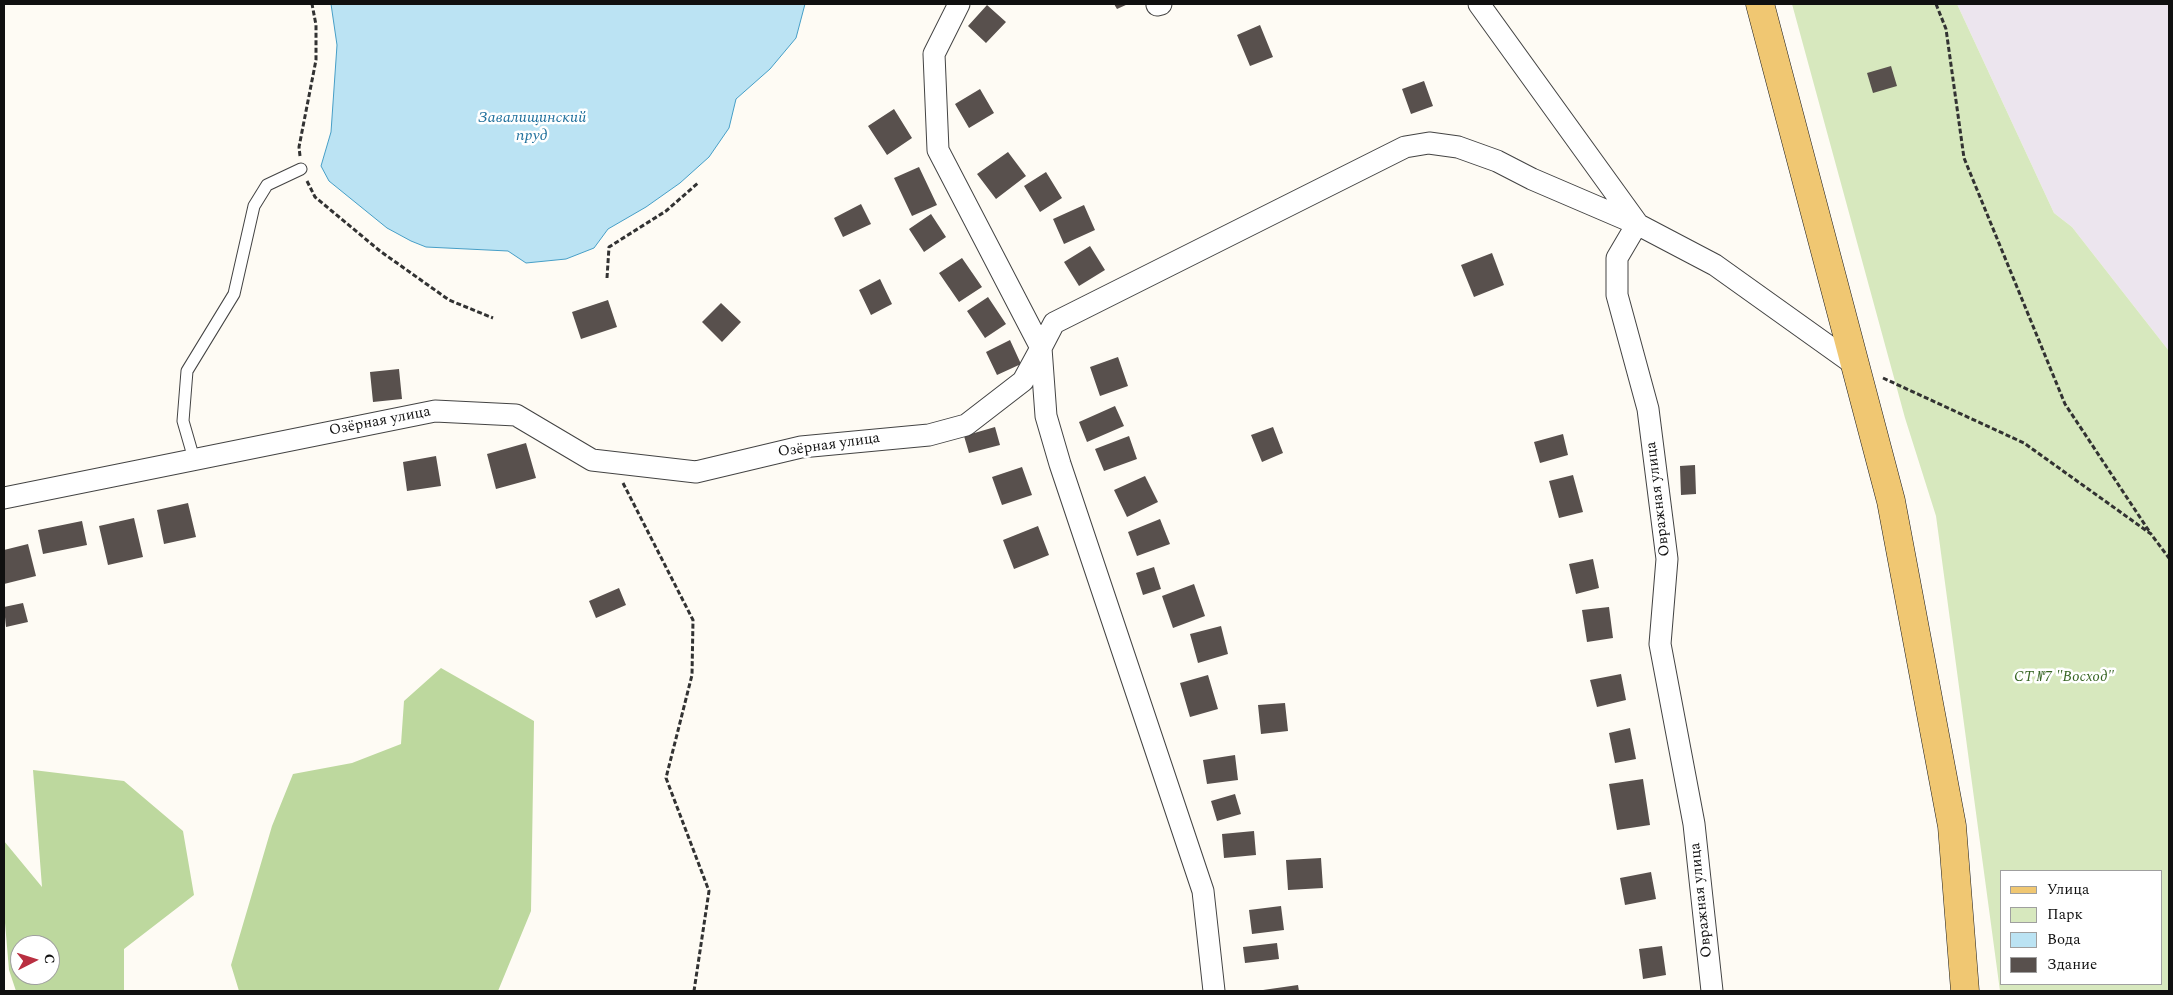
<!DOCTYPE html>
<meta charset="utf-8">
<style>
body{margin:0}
#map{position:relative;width:2173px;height:995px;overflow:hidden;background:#fefbf4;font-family:Spectral,serif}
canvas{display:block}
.frame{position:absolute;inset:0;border:5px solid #101010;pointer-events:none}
.legend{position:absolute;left:2000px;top:870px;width:162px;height:115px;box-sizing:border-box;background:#fff;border:1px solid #9f9f9f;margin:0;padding:6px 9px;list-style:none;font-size:15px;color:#101010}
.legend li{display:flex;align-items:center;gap:10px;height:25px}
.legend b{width:25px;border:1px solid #9f9f9f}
.north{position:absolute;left:10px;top:935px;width:50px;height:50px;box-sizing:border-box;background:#fff;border:1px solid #9f9f9f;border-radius:50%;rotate:85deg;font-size:14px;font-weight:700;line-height:20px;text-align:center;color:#101010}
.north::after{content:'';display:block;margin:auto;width:18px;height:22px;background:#b92f41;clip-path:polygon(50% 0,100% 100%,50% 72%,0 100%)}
</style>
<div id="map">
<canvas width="2173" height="995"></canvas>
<div class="frame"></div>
<ul class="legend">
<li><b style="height:6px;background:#f0c772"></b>Улица</li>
<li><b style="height:14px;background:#d7e8be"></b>Парк</li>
<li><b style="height:14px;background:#bbe3f3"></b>Вода</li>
<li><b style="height:14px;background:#58504d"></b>Здание</li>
</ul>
<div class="north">С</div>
</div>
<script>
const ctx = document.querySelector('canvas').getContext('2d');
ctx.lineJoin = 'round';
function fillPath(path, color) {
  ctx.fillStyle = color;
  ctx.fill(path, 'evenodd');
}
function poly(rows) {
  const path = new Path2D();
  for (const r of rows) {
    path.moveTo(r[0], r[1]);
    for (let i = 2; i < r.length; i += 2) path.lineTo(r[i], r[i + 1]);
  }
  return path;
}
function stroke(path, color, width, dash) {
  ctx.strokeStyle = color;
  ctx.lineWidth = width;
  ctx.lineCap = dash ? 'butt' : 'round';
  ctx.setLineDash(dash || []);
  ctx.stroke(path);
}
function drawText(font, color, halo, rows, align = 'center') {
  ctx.font = font + ' Spectral,serif';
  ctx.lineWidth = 5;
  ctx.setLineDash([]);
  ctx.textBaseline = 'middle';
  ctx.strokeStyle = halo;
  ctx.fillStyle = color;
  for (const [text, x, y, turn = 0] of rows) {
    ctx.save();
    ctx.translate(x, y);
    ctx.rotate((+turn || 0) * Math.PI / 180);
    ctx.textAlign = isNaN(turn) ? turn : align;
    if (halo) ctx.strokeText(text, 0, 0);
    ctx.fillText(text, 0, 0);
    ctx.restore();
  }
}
const industrial = poly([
 [1957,4,2169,4,2169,351,2072,227,2054,213]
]);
const green = poly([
 [1792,4,1957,4,2054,213,2072,227,2169,351,2169,991,2000,991,1936,516,1905,418],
 [2002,871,2162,871,2162,984,2002,984]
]);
const forest = poly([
 [441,668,534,721,531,911,498,991,239,991,231,965,272,826,293,774,352,763,401,744,404,701],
 [33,770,124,781,183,831,194,895,124,949,124,991,16,991,9,970,4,911,4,841,42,887],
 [20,945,50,945,50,975,20,975]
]);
const water = poly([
 [331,4,805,4,796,38,770,69,736,99,729,128,709,157,680,183,646,207,608,229,594,248,566,259,526,263,508,251,426,247,411,241,387,228,329,181,321,166,331,132,337,45,331,4]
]);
const building = poly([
 [1114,4,1128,4,1117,9],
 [987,5,1006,22,986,43,968,26],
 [1260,25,1273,57,1250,66,1237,35],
 [1891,66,1897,86,1873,93,1867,73],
 [1424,81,1433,106,1411,114,1402,89],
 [980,89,994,113,969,128,955,104],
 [894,109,912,138,887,155,868,126],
 [1008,152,1026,176,996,199,977,174],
 [919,167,937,205,912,216,894,178],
 [1046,172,1062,198,1040,212,1024,186],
 [861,204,871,224,843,237,834,218],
 [1084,205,1095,230,1064,244,1053,219],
 [931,214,946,237,924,252,909,229],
 [1090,246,1105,270,1079,286,1064,262],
 [1492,253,1504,285,1474,297,1461,265],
 [962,258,982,287,959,302,939,273],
 [880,279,892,304,871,315,859,290],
 [988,297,1006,324,985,338,967,311],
 [608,300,617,327,581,339,572,312],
 [721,303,741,322,722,342,702,322],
 [1010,340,1021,364,997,375,986,352],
 [1118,357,1128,386,1100,396,1090,367],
 [399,369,402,399,373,402,370,372],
 [1115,406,1124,426,1087,442,1079,422],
 [995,427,1000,445,969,453,964,436],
 [1273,427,1283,453,1262,462,1251,435],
 [1563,434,1568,455,1540,463,1534,442],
 [1129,436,1137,459,1104,471,1095,449],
 [526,443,536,478,496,489,487,454],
 [436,456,441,486,407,491,403,462],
 [1695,465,1696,494,1681,495,1680,466],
 [1022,467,1032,495,1002,505,992,477],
 [1573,475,1583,512,1559,518,1549,481],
 [1145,476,1158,502,1127,517,1114,490],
 [188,503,196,537,164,544,157,510],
 [134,518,143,557,108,565,99,526],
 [1160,519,1170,544,1137,556,1128,532],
 [82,521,87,545,43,554,38,530],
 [1038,526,1049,555,1014,569,1003,540],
 [28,544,36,576,4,584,4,550],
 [1593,559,1599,588,1576,594,1569,564],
 [1154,567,1161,589,1143,595,1136,573],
 [1194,584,1205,616,1173,628,1162,596],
 [619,588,626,605,596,618,589,601],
 [23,603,28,622,6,627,4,607],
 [1609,607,1613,638,1587,642,1582,610],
 [1221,626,1228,654,1198,663,1190,634],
 [1621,674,1626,700,1597,707,1590,680],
 [1208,675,1218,709,1190,717,1180,683],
 [1285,703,1288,731,1261,734,1258,705],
 [1630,728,1636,759,1615,763,1609,733],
 [1235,755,1238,780,1207,784,1203,760],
 [1643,779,1650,825,1617,830,1609,784],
 [1235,794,1241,814,1217,821,1211,801],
 [1254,831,1256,855,1224,858,1222,834],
 [1321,858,1323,888,1288,890,1286,860],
 [1651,872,1656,899,1625,905,1620,878],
 [1281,906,1284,930,1252,934,1249,910],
 [1277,943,1279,959,1245,963,1243,947],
 [1662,946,1666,975,1643,979,1639,949],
 [1298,985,1299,991,1264,991,1263,990]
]);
const path = poly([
 [1936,4,1946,29,1964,158,2065,404,2151,534],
 [300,156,299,147,316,60,316,25,312,4],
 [307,181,315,197,380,251,449,300,493,318],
 [607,278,609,247,666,211,698,183],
 [1883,378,2024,443,2151,534,2169,558],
 [623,483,693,620,692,675,666,778,709,891,694,991]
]);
const lane = poly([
 [194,459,183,421,187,371,234,294,254,206,267,185,301,169]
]);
const street = poly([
 [1479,4,1637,223],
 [1157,5,1161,4],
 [1637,224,1617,258,1617,295,1648,409,1667,559,1660,644,1694,824,1712,991],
 [4,498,435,411,516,415,592,460,696,472,801,447,929,435,966,425,1023,381,1041,348,938,150,934,54,959,4],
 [1214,991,1203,891,1060,464,1046,416,1041,348,1054,323,1405,147,1429,143,1458,147,1497,161,1532,179,1637,224,1715,265,1855,365]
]);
const primary = poly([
 [1760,4,1891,501,1952,826,1965,991]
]);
const streetNames = [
 ["Озёрная улица",380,422,-11],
 ["Озёрная улица",829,446,-8],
 ["Овражная улица",1659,499,-97],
 ["Овражная улица",1702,900,-96]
];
const parkNames = [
 ["СТ №7 \"Восход\"",2064,678]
];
const waterNames = [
 ["Завалищинский",532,119],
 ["пруд",532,137]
];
fillPath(industrial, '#ece5ee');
fillPath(green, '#d7e8be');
fillPath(forest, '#bdd89e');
fillPath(water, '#bbe3f3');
stroke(water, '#469ec6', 1);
fillPath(building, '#58504d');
stroke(lane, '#434343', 13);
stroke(street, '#434343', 23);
stroke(primary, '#212121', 29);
stroke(path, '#323232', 3, [5, 2.5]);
stroke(lane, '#fff', 11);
stroke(street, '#fff', 21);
stroke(primary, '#f0c772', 28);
drawText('15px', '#101010', '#fff', streetNames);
drawText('italic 15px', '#366523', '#fff', parkNames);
drawText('italic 16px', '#1f709c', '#fff', waterNames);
</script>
